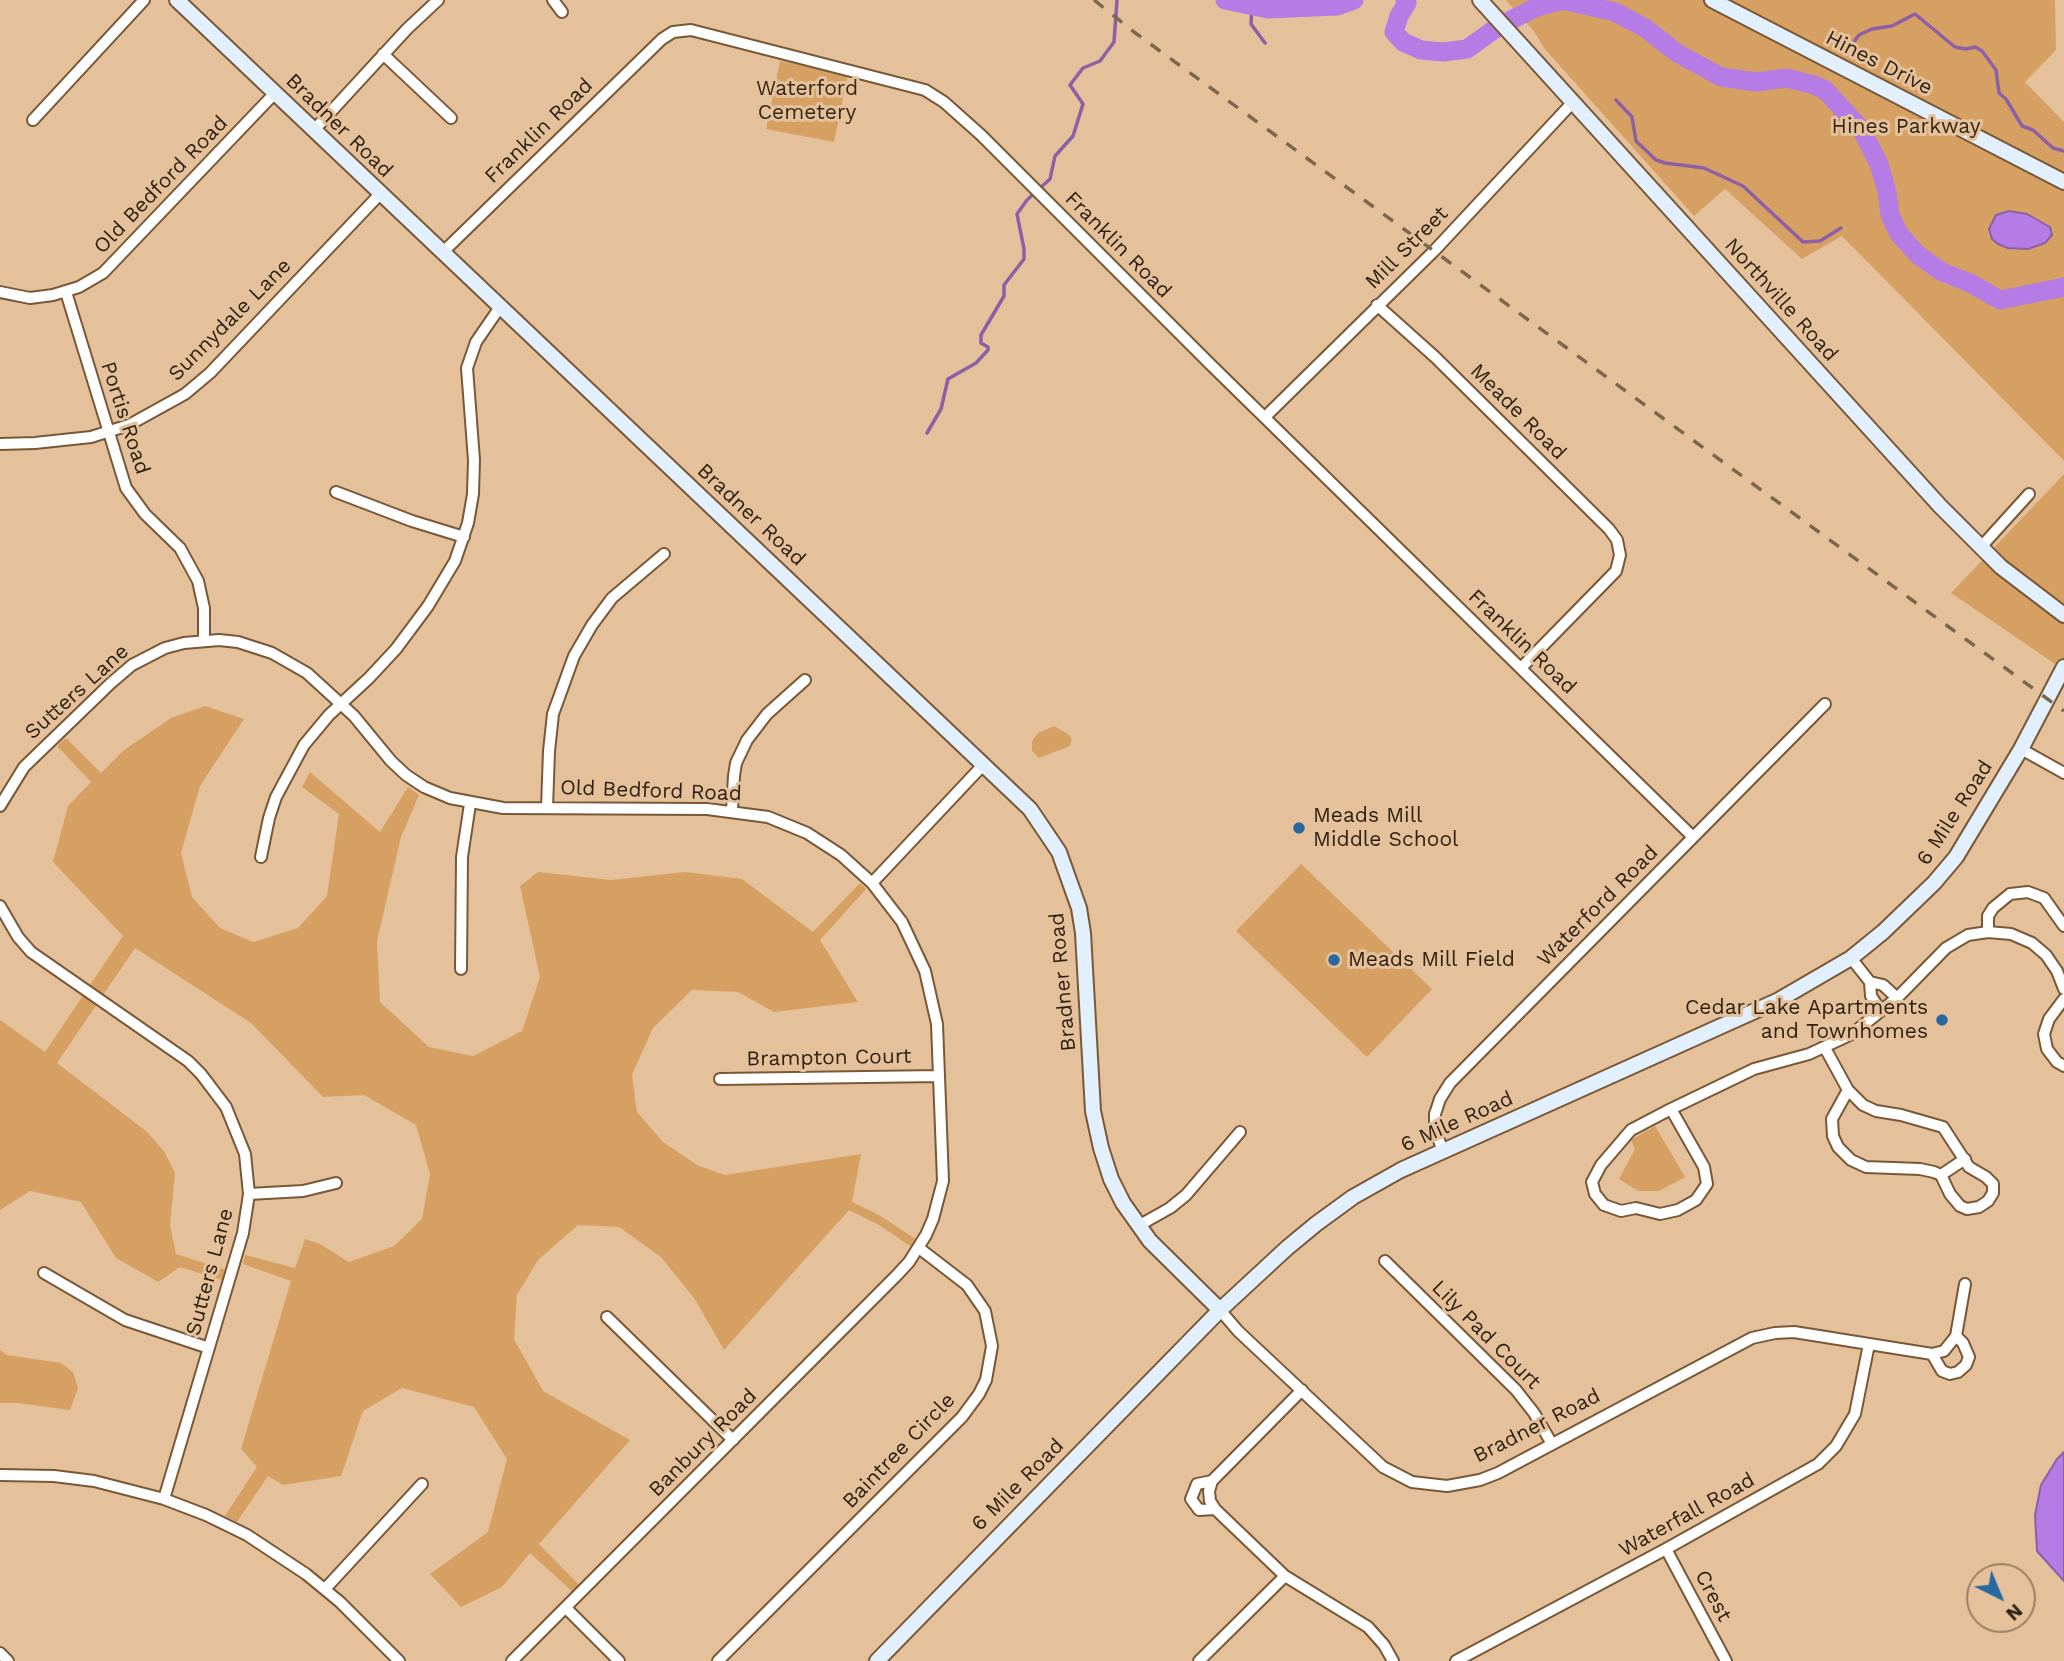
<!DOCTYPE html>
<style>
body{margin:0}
#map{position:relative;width:2064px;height:1661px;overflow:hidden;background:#e5c19b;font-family:"Work Sans",sans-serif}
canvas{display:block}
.north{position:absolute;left:1966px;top:1563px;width:70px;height:70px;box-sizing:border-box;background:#e5c19b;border:2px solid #9b8064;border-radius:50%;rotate:137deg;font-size:19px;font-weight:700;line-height:28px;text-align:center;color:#2d1f11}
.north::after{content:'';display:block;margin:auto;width:24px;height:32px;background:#28689e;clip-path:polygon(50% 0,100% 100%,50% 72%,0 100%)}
</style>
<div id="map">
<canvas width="2064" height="1661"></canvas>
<div class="north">N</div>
</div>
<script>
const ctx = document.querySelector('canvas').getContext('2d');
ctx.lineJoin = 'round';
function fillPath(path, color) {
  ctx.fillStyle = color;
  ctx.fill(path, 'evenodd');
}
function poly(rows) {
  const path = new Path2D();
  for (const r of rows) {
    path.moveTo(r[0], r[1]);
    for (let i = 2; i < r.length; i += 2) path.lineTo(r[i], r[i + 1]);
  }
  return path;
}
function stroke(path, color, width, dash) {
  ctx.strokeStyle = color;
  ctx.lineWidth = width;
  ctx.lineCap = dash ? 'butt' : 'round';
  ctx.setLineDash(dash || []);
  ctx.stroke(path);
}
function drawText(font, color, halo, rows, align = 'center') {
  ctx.font = font + ' "Work Sans",sans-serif';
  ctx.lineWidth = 6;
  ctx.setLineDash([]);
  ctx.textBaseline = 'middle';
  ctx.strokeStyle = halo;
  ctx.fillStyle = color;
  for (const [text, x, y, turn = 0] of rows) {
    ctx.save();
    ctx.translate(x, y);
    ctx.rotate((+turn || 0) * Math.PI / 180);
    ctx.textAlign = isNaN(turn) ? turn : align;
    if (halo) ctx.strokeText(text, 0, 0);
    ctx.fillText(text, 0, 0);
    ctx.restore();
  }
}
const green = poly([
 [1506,0,2055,0,2056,50,2025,82,2064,122,2064,461,1842,236,1802,259,1725,189,1694,216,1544,48,1533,30],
 [780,61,848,74,834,142,766,129],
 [2064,474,2064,670,1951,593],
 [205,706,244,719,200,786,181,853,192,897,220,928,253,942,298,928,327,896,339,814,302,787,310,772,380,832,408,787,419,795,401,837,377,941,380,1002,429,1047,473,1056,522,1031,540,977,520,886,538,872,611,880,685,872,742,879,813,932,860,883,866,889,820,940,858,1002,774,1012,738,992,692,990,653,1028,632,1075,637,1112,663,1142,697,1165,725,1175,861,1154,852,1202,879,1215,917,1240,913,1248,879,1225,849,1210,724,1350,694,1298,661,1257,619,1227,578,1225,538,1260,517,1295,514,1339,543,1391,630,1440,539,1544,580,1586,574,1593,530,1553,502,1587,461,1607,430,1574,488,1532,507,1459,474,1407,402,1388,363,1411,341,1476,283,1485,268,1476,237,1522,225,1516,257,1467,241,1449,291,1281,243,1264,245,1255,295,1268,305,1239,320,1244,349,1262,394,1246,422,1219,430,1174,416,1125,364,1095,323,1097,251,1023,135,948,57,1063,146,1131,164,1151,175,1173,170,1225,176,1254,226,1270,222,1280,180,1267,158,1282,116,1258,81,1202,30,1191,0,1210,0,1020,45,1052,123,936,53,862,68,806,91,782,57,746,66,738,101,773,124,750,171,718],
 [1054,726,1068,734,1072,739,1070,746,1039,758,1032,751,1032,741,1038,733],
 [1301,864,1432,989,1367,1057,1236,931],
 [1655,1126,1685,1177,1659,1191,1638,1191,1619,1179,1635,1149,1631,1140],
 [0,1350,7,1355,61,1363,73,1372,78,1388,70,1410,17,1403,0,1403]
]);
const water = poly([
 [2009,211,2027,214,2050,227,2052,235,2045,243,2028,249,2008,248,1998,244,1992,239,1989,229,1996,215,2009,211],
 [2064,1452,2064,1581,2037,1551,2035,1515,2041,1485,2057,1459,2064,1452]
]);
const stream = poly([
 [1252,6,1251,24,1265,43],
 [1846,53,1859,35,1872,29,1892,26,1915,14,1955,47,1966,49,1975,47,1982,51,1996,70,1999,93,2006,99,2022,126,2033,130,2053,148,2064,151],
 [1616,100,1632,117,1636,141,1656,160,1665,163,1704,168,1743,186,1803,242,1820,241,1841,228],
 [927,433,941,409,948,379,976,363,988,350,988,347,981,343,981,335,1004,296,1004,285,1024,259,1024,249,1017,214,1027,200,1050,179,1055,156,1073,136,1083,104,1070,85,1083,68,1100,61,1114,42,1117,0]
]);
const river = poly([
 [1225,0,1268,9,1337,6,1354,0],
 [1405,0,1407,3,1399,16,1394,32,1403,42,1421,50,1443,52,1467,49,1499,26,1537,7,1562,0,1615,12,1645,28,1677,53,1721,77,1756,82,1786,78,1814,85,1825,90,1861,129,1879,164,1887,192,1890,215,1899,234,1918,255,1942,272,1970,283,2000,300,2064,287]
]);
const street = poly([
 [553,0,562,12],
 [383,54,451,118],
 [33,120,144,0],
 [314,130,407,29,438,0],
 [443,252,662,39,673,32,691,30,925,90,944,102,981,135,1210,364,1693,837],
 [0,292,30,298,53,295,79,287,103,273,275,93],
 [66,292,126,488,145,514,180,548,198,581,204,608,204,641],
 [1377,305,1435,357,1609,529,1617,540,1620,555,1616,571,1521,668],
 [1265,417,1434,251,1573,102],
 [0,444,35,443,91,437,129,425,185,394,210,373,381,193],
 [336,492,412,521,464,537],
 [1981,547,2029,494],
 [2021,749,2064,773],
 [0,806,24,767,111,683,132,665,165,648,184,643,219,640,238,642,272,653,307,673,354,716,391,761,406,775,424,787,450,798,503,808,707,809,768,817,807,833,841,855,872,883,902,922,925,971,937,1024,943,1181,933,1219,926,1235,909,1262,897,1275,512,1661],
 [547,808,549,751,553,714,574,656,592,625,612,598,664,554],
 [732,810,734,776,736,763,747,740,767,714,805,680],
 [261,857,269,818,276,797,304,745,329,715,369,678,396,649,428,606,455,561,468,523,473,494,474,460,467,368,476,342,500,307],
 [872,883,984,764],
 [0,906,18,937,31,952,188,1061,201,1074,226,1107,245,1154,249,1194,243,1233,164,1499],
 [1988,932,1988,916,1993,908,2010,894,2028,892,2044,898,2064,926],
 [1851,958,1870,982],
 [461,969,462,857,470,804],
 [2064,999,2049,1019,2044,1034,2047,1049,2057,1062,2064,1066],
 [1881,1011,1871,996,1870,982,1883,985,1897,998],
 [1825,1048,1848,1090,1863,1105,1876,1111,1901,1115,1943,1127,1969,1167,1986,1177,1993,1184,1993,1193,1988,1201,1979,1207,1967,1209,1960,1206,1950,1194,1941,1175,1934,1172,1920,1169,1866,1167,1851,1160,1838,1147,1833,1136,1832,1119,1848,1090],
 [720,1079,939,1076],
 [1671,1109,1754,1069,1809,1054,1852,1034,1897,998,1946,948,1968,935,1988,932,2011,934,2032,943,2046,955,2057,971,2064,989],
 [1671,1109,1704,1167,1707,1184,1696,1200,1678,1210,1660,1214,1636,1208,1621,1211,1604,1205,1595,1194,1592,1182,1601,1165,1631,1130,1671,1109],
 [1443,1151,1435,1130,1435,1114,1440,1099,1450,1083,1825,704],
 [1941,1175,1965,1159],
 [249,1194,303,1191,336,1183],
 [1138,1226,1170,1208,1186,1195,1240,1132],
 [1385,1261,1516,1390,1534,1413,1552,1444],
 [44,1273,125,1320,209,1348],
 [1220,1310,1238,1331,1383,1467,1412,1482,1447,1486,1480,1480,1498,1473,1752,1338,1775,1333,1794,1332,1932,1354,1944,1351,1956,1336,1965,1284],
 [607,1317,733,1440],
 [1932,1354,1942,1371,1950,1374,1958,1372,1966,1365,1969,1357,1963,1343,1956,1336],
 [1302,1390,1212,1481,1209,1491,1210,1501,1215,1509,1285,1576,1368,1627,1384,1645,1393,1661],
 [0,1475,54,1476,94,1481,164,1499,206,1515,247,1535,306,1574,340,1602,399,1661],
 [1212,1481,1197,1484,1191,1499,1199,1510,1215,1509],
 [1666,1549,1726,1661],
 [325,1589,422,1484],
 [566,1608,619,1661],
 [0,1653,8,1661],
 [718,1661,962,1417,979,1394,986,1380,992,1346,985,1311,967,1285,919,1248],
 [1199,1661,1285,1576],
 [1456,1661,1666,1549,1818,1464,1836,1446,1855,1414,1869,1344]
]);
const secondary = poly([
 [177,0,1030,809,1059,852,1079,908,1083,933,1093,1111,1101,1148,1111,1179,1123,1203,1150,1241,1220,1310],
 [1480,0,1940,506,2001,567,2064,615],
 [1712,0,2064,182],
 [877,1661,1220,1310,1287,1248,1316,1224,1353,1197,1401,1170,1777,1001,1851,958,1883,932,1934,883,1956,857,2021,749,2064,667]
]);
const rail = poly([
 [1094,0,1134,32,2064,711]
]);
const markers = [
 [1299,828,7,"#28689e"],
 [1334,960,7,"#28689e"],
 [1942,1020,7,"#28689e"]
];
const streetNames = [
 ["Hines Drive",1879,63,27],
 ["Bradner Road",339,126,44],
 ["Franklin Road",539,131,-44],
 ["Old Bedford Road",161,185,-46],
 ["Franklin Road",1118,245,45],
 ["Mill Street",1407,248,-45],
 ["Northville Road",1781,300,48],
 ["Sunnydale Lane",230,320,-45],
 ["Meade Road",1518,412,45],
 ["Portis Road",125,418,72],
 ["Bradner Road",751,515,43],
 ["Franklin Road",1522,642,44],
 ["Sutters Lane",77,692,-42],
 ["Old Bedford Road",651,791,2],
 ["6 Mile Road",1955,813,-57],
 ["Waterford Road",1598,906,-45],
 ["Bradner Road",1063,982,-95],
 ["Brampton Court",829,1058,-1],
 ["6 Mile Road",1457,1122,-24],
 ["Sutters Lane",210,1272,-75],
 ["Lily Pad Court",1486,1335,45],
 ["Bradner Road",1537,1426,-27],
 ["Banbury Road",703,1443,-45],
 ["Baintree Circle",899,1451,-46],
 ["6 Mile Road",1018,1485,-45],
 ["Waterfall Road",1687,1515,-29],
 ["Crest",1713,1596,62]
];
const parkNames = [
 ["Waterford",807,89],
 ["Cemetery",807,113],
 ["Hines Parkway",1906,127]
];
const poiNames = [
 ["Meads Mill",1313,816],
 ["Middle School",1313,840],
 ["Meads Mill Field",1348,960],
 ["Cedar Lake Apartments",1928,1008,"right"],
 ["and Townhomes",1928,1032,"right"]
];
fillPath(green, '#d7a063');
fillPath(water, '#b47ce4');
stroke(water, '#8c60a5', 2);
stroke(stream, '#8c60a5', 3.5);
stroke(river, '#b47ce4', 19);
stroke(street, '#785836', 14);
stroke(secondary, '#785836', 18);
stroke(street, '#fff', 10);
stroke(secondary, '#e2f0fe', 14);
stroke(rail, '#7e664e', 3.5, [12, 12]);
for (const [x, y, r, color] of markers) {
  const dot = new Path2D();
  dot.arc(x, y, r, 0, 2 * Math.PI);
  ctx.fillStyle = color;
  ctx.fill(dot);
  stroke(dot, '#e5c19b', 2.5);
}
drawText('21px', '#2d1f11', '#e5c19b', streetNames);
drawText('21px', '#372715', '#e5c19b', parkNames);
drawText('21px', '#2d1f11', '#e5c19b', poiNames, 'left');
</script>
